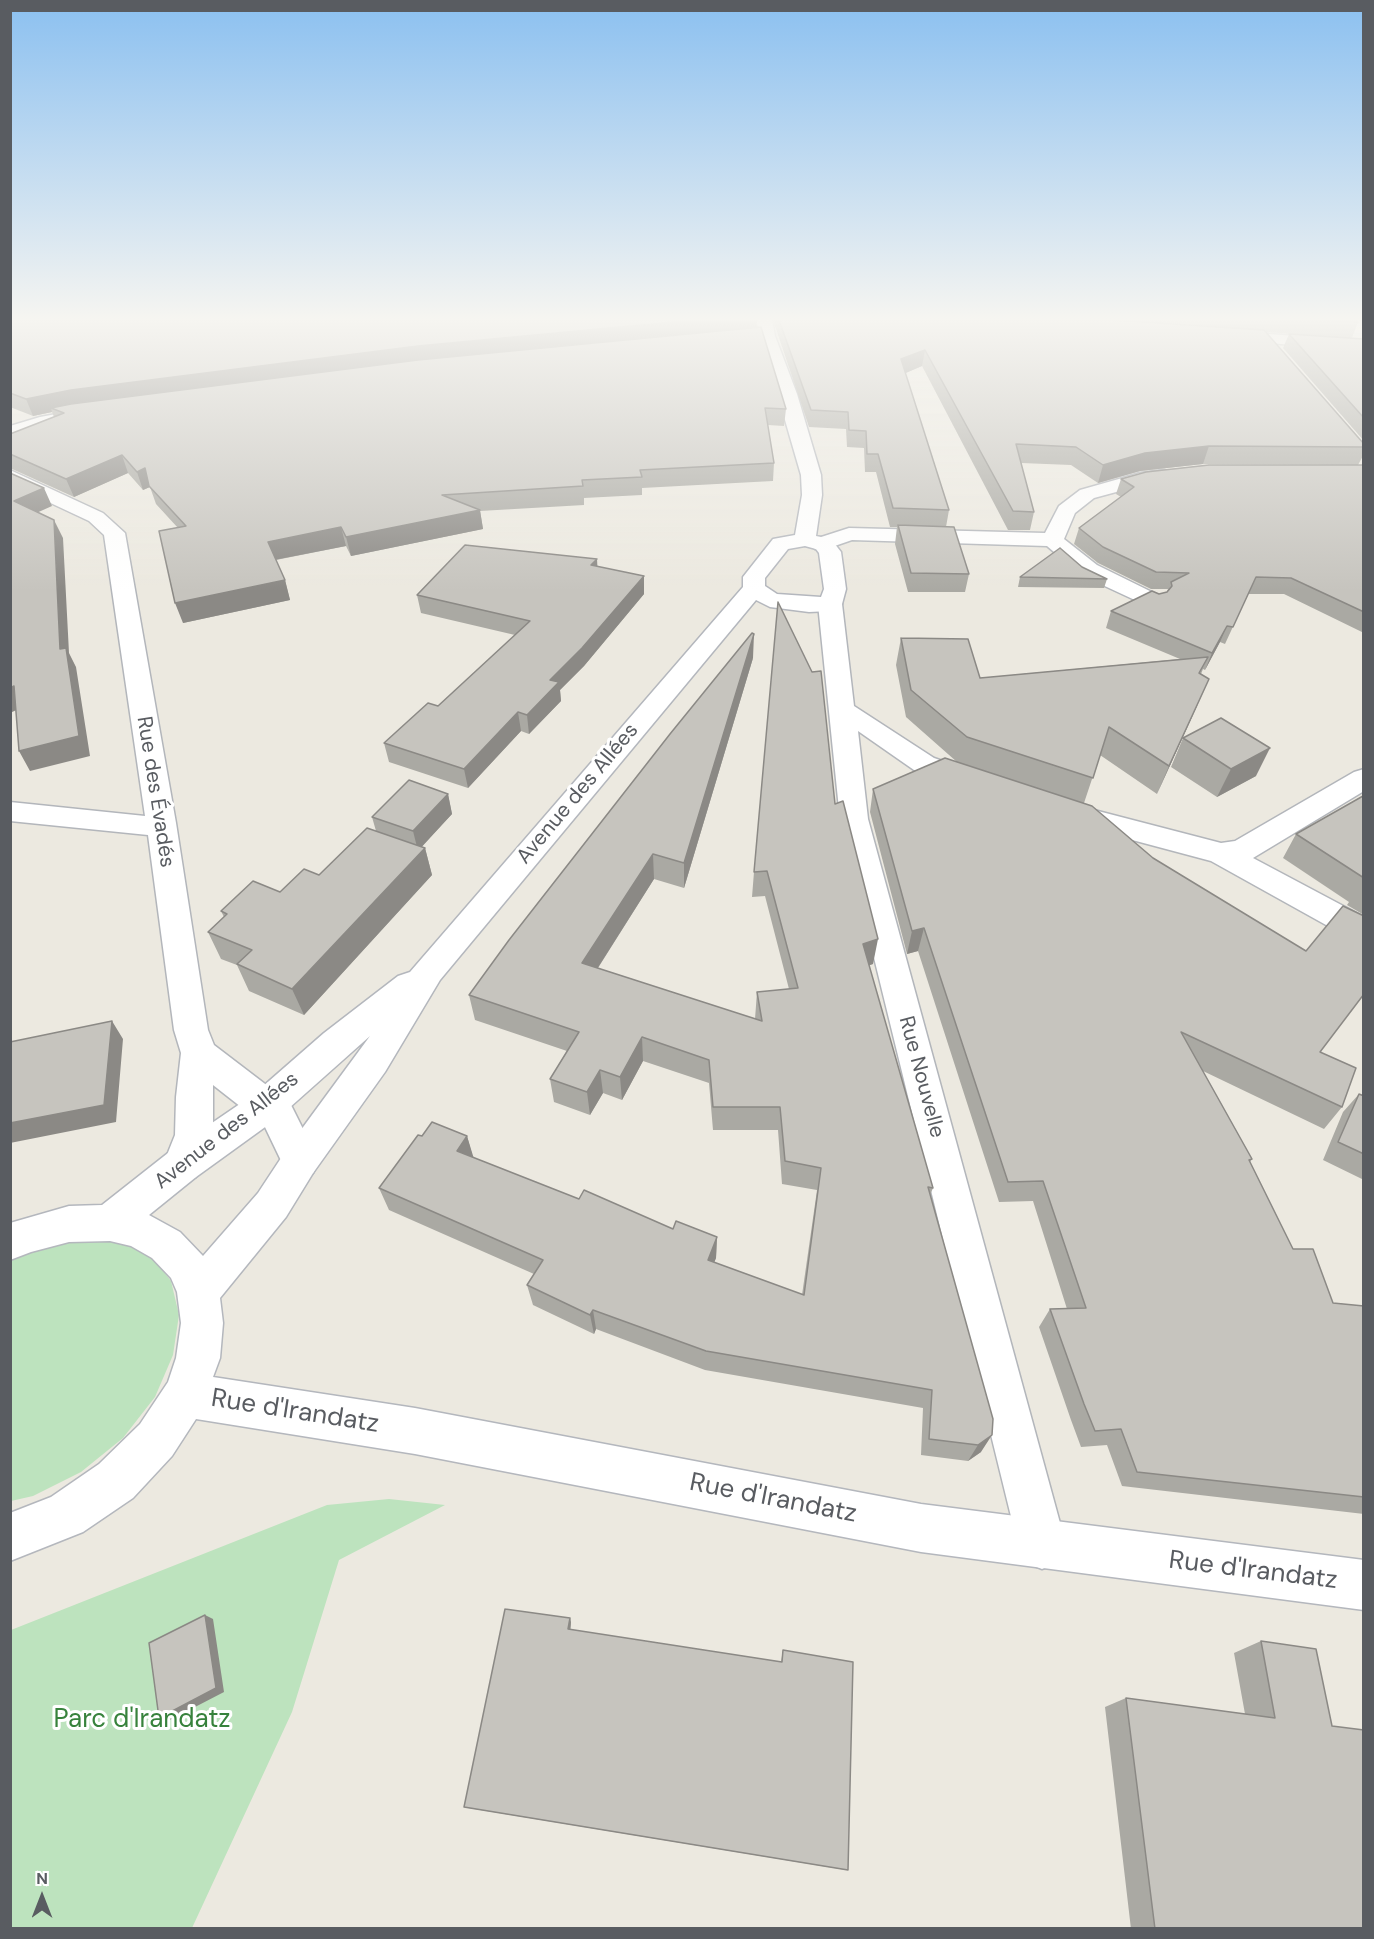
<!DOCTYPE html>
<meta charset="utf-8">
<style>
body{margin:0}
#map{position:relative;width:1374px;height:1939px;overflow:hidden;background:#ece9e0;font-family:"DM Sans",sans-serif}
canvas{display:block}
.frame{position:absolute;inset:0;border:12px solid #595c61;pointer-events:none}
.north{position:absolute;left:12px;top:1867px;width:60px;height:60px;-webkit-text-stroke:4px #fff;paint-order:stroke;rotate:0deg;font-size:16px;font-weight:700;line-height:24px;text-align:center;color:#595c61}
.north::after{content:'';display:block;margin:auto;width:21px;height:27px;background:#595c61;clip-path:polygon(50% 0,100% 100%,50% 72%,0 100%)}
</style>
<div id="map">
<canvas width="1374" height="1939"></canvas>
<div class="frame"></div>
<div class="north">N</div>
</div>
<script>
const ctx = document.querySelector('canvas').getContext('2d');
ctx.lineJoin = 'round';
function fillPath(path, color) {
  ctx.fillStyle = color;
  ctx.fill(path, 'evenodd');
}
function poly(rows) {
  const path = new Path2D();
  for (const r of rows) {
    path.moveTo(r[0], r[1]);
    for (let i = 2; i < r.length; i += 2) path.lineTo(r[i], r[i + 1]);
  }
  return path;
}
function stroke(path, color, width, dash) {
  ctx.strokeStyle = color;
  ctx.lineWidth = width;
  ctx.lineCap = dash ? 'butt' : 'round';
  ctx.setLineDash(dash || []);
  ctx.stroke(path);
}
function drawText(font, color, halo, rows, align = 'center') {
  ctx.font = font + ' "DM Sans",sans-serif';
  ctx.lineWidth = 6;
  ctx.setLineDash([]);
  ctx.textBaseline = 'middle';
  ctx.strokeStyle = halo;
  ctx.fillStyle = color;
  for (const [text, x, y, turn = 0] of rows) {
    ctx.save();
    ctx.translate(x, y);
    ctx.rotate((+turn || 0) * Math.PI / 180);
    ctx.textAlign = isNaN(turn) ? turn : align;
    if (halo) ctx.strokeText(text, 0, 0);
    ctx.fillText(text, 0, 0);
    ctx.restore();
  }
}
const green = poly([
 [119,1238,150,1254,171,1281,179,1315,173,1355,155,1397,123,1438,81,1472,33,1496,11,1501,10,1253,39,1240],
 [389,1499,445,1505,339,1560,292,1712,192,1928,11,1928,11,1630,327,1505]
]);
const street = poly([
 [1228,331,1364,341,1364,351,1222,339,1220,336,1222,333,1228,331],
 [89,408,95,409,98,413,95,417,44,427,10,438,10,426,40,417,89,408],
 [10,470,103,513,125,533,176,823,208,1030,214,1045,290,1103,319,1161,313,1173,300,1178,287,1173,264,1125,213,1085,213,1135,196,1177,182,1182,168,1177,163,1165,175,1135,176,1097,181,1053,174,1030,148,835,10,821,10,802,145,816,104,535,89,521,10,484,10,470],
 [1164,470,1171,472,1174,476,1171,480,1142,485,1094,498,1075,513,1064,539,1097,565,1160,596,1164,601,1160,606,1152,608,1081,575,1047,546,852,540,823,550,815,549,812,544,815,539,849,528,1045,533,1059,506,1080,490,1140,473,1164,470],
 [830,597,838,599,842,604,854,706,934,758,981,774,985,780,981,786,971,789,914,770,858,731,868,819,1066,1545,1059,1562,1042,1569,1025,1562,1018,1545,840,819,818,604,822,599,830,597],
 [1364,769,1364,791,1253,858,1364,917,1364,944,1353,940,1211,861,1061,821,1057,814,1061,807,1071,804,1221,843,1235,841,1354,772,1364,769]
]);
const secondary = poly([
 [756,320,772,320,775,336,797,394,821,475,822,495,816,536,831,539,841,552,846,589,842,604,838,609,830,611,809,612,770,607,756,600,440,980,385,1072,313,1173,286,1217,220,1298,223,1323,220,1358,213,1377,415,1408,921,1504,1364,1560,1364,1610,921,1552,415,1454,196,1419,172,1456,133,1498,83,1532,10,1561,10,1513,51,1497,99,1464,140,1424,168,1382,176,1358,181,1323,177,1292,171,1278,152,1258,131,1246,110,1241,69,1242,31,1252,10,1260,10,1223,69,1206,102,1205,168,1153,253,1095,324,1033,398,976,410,972,743,587,743,577,773,539,795,535,802,495,801,475,756,320],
 [805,546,816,549,819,553,824,589,821,597,777,594,765,586,765,578,788,549,805,546],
 [370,1036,287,1149,258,1193,203,1256,180,1232,149,1215,196,1177,279,1117,370,1036]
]);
const wall = poly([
 [10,320,757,320,757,327,786,409,784,426,768,425,774,463,773,481,642,488,642,495,584,498,584,505,480,511,483,529,351,556,346,546,276,560,285,580,290,600,183,623,178,528,156,504,150,487,143,490,128,473,74,497,10,468,10,434,54,417,52,412,33,416,10,407],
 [773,320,1356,320,1358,322,1352,338,1364,339,1364,441,1283,348,1289,334,1319,336,1265,332,1364,447,1364,454,1358,465,1203,464,1140,471,1098,483,1071,465,1021,463,1034,512,1030,530,1008,530,922,366,905,373,949,510,946,527,969,574,965,592,908,592,895,544,897,527,890,527,876,472,865,472,864,448,847,447,846,429,809,427],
 [1364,465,1364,633,1284,594,1248,594,1225,644,1220,642,1205,670,1203,669,1201,674,1197,706,1157,794,1100,755,1084,803,1320,1052,1342,1107,1324,1129,1203,1071,1252,1159,1250,1162,1293,1249,1333,1303,1364,1306,1364,1514,1122,1486,1107,1445,1081,1447,1071,1420,1039,1327,1050,1309,1067,1309,1033,1201,999,1202,918,951,907,954,870,812,873,789,957,762,906,717,896,665,901,638,980,678,1180,659,1106,628,1111,611,1159,594,1167,592,1168,589,1151,589,1098,563,1074,544,1079,528,1121,497,1116,494,1121,479],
 [597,559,597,566,644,594,584,666,560,690,561,701,529,734,521,731,468,788,389,762,384,743,438,706,515,635,421,613,417,595],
 [1020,577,1107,579,1104,588,1018,587],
 [753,658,684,888,654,879,598,968,755,1019,757,992,789,989,765,896,752,897,754,872,835,804,873,964,869,965,933,1188,930,1195,981,1452,968,1461,921,1455,923,1408,705,1370,596,1329,594,1334,533,1305,527,1285,534,1274,389,1210,379,1188,422,1136,467,1136,473,1158,579,1199,673,1229,717,1237,716,1258,714,1262,802,1295,817,1190,782,1184,778,1130,713,1130,709,1083,643,1061,622,1100,603,1093,590,1115,554,1102,550,1079,567,1051,475,1020,469,995],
 [1183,738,1256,776,1217,797,1171,767],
 [448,794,452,814,421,847,425,848,432,875,304,1015,249,991,237,965,221,959,208,932,224,917,221,911,280,892,319,875,376,831,372,817],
 [1364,796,1364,915,1347,905,1349,902,1283,858,1296,834],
 [1359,1094,1364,1096,1364,1180,1323,1160,1343,1112],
 [571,1622,570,1630,781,1662,783,1650,848,1870,846,1870,468,1808,464,1807],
 [1261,1641,1364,1929,1131,1929,1105,1707,1126,1698,1245,1714,1234,1653]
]);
const shadedWall = poly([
 [694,320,757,320,756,330,51,408,52,412,33,416,26,399,71,390,418,346],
 [925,350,922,366,899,376,901,359],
 [1209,446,1203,464,1140,471,1098,483,1103,465,1145,453],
 [122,455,128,473,74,497,66,479],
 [145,468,152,486,143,490,137,472],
 [44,488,52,506,23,519,14,501],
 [480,510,483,529,351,556,346,537],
 [54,520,63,538,69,653,76,667,90,756,30,771,19,751,60,649],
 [341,527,346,546,274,560,268,542],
 [597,559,598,577,591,565],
 [644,576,644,594,584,666,560,690,561,701,529,734,527,715,550,680],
 [285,580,290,600,183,623,175,603],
 [1227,626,1220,642,1205,670,1212,653],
 [754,634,753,658,684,888,684,863],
 [1209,679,1197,706,1157,794,1169,766],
 [14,686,25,706,10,713,10,688],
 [518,712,521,731,468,788,464,769],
 [1270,748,1256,776,1217,797,1231,769],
 [448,794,452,814,418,851,413,831],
 [425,848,432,875,304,1015,292,989],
 [653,854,654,879,585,988,582,963],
 [924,928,918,951,907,954,912,931],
 [878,939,873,964,858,969,863,944],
 [112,1021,123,1039,116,1122,10,1143,10,1123],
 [642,1037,643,1061,622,1100,620,1077],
 [600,1070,603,1093,590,1115,587,1092],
 [467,1136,474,1159,457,1151],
 [717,1237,716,1258,707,1281,708,1260],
 [593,1310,596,1329,594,1334,590,1315],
 [992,1435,981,1452,968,1461,978,1445],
 [205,1615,213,1619,224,1692,168,1721,159,1718],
 [570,1618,571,1622,570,1634,568,1629]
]);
const building = poly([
 [10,320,694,320,418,346,71,390,26,399,10,393,10,320],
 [779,320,1111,320,1264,330,1364,444,1364,447,1209,446,1145,453,1103,465,1076,447,1016,444,1034,512,1013,511,925,350,901,359,949,510,893,508,878,454,867,454,866,431,849,430,848,412,811,410,779,320],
 [1326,320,1356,320,1358,322,1326,320],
 [761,327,786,409,765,408,774,463,640,470,642,477,582,480,583,486,442,495,480,510,346,537,341,527,268,542,285,580,175,603,159,531,186,526,149,486,145,468,137,472,122,455,66,479,10,454,10,434,64,413,51,408,71,404,418,360,761,327],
 [1289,334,1364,339,1364,418,1289,334],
 [1209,465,1364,465,1364,612,1291,578,1256,577,1233,627,1227,626,1212,653,1111,611,1152,591,1159,594,1167,592,1172,586,1171,582,1189,573,1156,572,1103,547,1079,528,1134,487,1121,479,1146,472,1209,465],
 [10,473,44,488,14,501,54,520,60,649,66,648,79,736,19,751,14,686,10,688,10,473],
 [898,525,954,527,969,574,911,573,898,525],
 [465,545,597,559,591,565,644,576,582,648,550,680,559,682,527,715,518,712,464,769,384,743,428,703,438,706,530,621,417,595,465,545],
 [1060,548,1082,567,1107,579,1020,577,1060,548],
 [778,602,812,672,821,671,835,804,843,801,878,939,863,944,933,1188,928,1187,993,1419,992,1435,978,1445,929,1439,932,1390,706,1351,593,1310,590,1315,527,1285,543,1260,379,1188,418,1135,422,1136,432,1122,467,1136,457,1151,579,1199,584,1190,673,1229,676,1221,717,1237,708,1260,804,1295,821,1168,785,1161,780,1107,713,1107,709,1060,642,1037,620,1077,600,1070,587,1092,550,1079,579,1032,469,995,509,940,670,734,752,633,754,634,684,863,653,854,582,963,762,1021,757,992,798,988,767,871,754,872,778,602],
 [901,638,968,639,980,678,1208,657,1199,673,1209,679,1169,766,1109,727,1093,778,967,737,911,690,901,638],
 [1221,718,1270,748,1231,769,1183,738,1221,718],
 [945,758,1092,806,1153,858,1306,951,1343,906,1364,916,1364,994,1320,1052,1356,1068,1342,1107,1181,1032,1252,1159,1249,1160,1293,1249,1313,1249,1333,1303,1364,1306,1364,1497,1137,1472,1121,1429,1095,1431,1084,1404,1050,1309,1086,1308,1043,1181,1008,1182,924,928,912,931,873,789,945,758],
 [409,780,448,794,413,831,372,817,409,780],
 [1363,796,1364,796,1364,878,1296,834,1363,796],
 [367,828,425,848,292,989,237,964,252,950,208,932,227,914,221,911,253,881,280,892,304,869,319,875,367,828],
 [112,1021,104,1105,10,1123,10,1042,112,1021],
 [1359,1094,1364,1096,1364,1154,1338,1142,1359,1094],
 [505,1609,570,1618,568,1629,782,1662,783,1650,853,1662,848,1870,464,1807,505,1609],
 [205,1615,216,1688,159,1718,149,1643,205,1615],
 [1261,1641,1316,1649,1332,1726,1364,1730,1364,1929,1155,1929,1126,1698,1275,1718,1261,1641]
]);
const streetNames = [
 ["Rue des Évadés",155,792,81],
 ["Avenue des Allées",578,794,-50],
 ["Rue Nouvelle",921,1077,75],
 ["Avenue des Allées",227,1131,-38]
];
const nearStreetnames = [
 ["Rue d'Irandatz",295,1412,9],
 ["Rue d'Irandatz",773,1499,11],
 ["Rue d'Irandatz",1253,1571,7]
];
const nearParknames = [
 ["Parc d'Irandatz",142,1720]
];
fillPath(green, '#bde3be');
stroke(street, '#b3b6bb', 3);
stroke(secondary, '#b4b7bd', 3);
fillPath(street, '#fff');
fillPath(secondary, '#fff');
fillPath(wall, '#aaa9a3');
fillPath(shadedWall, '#8b8985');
fillPath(building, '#c6c4be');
stroke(building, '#8b8985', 1.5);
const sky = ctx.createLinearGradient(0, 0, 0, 591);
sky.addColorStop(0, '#8bc0f0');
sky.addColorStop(0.54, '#f6f5f1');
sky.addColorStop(1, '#f6f5f100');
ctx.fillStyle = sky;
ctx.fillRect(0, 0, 1374, 591);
drawText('21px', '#595c61', '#fff', streetNames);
drawText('26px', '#595c61', '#fff', nearStreetnames);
drawText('26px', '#37823c', '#fff', nearParknames);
</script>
